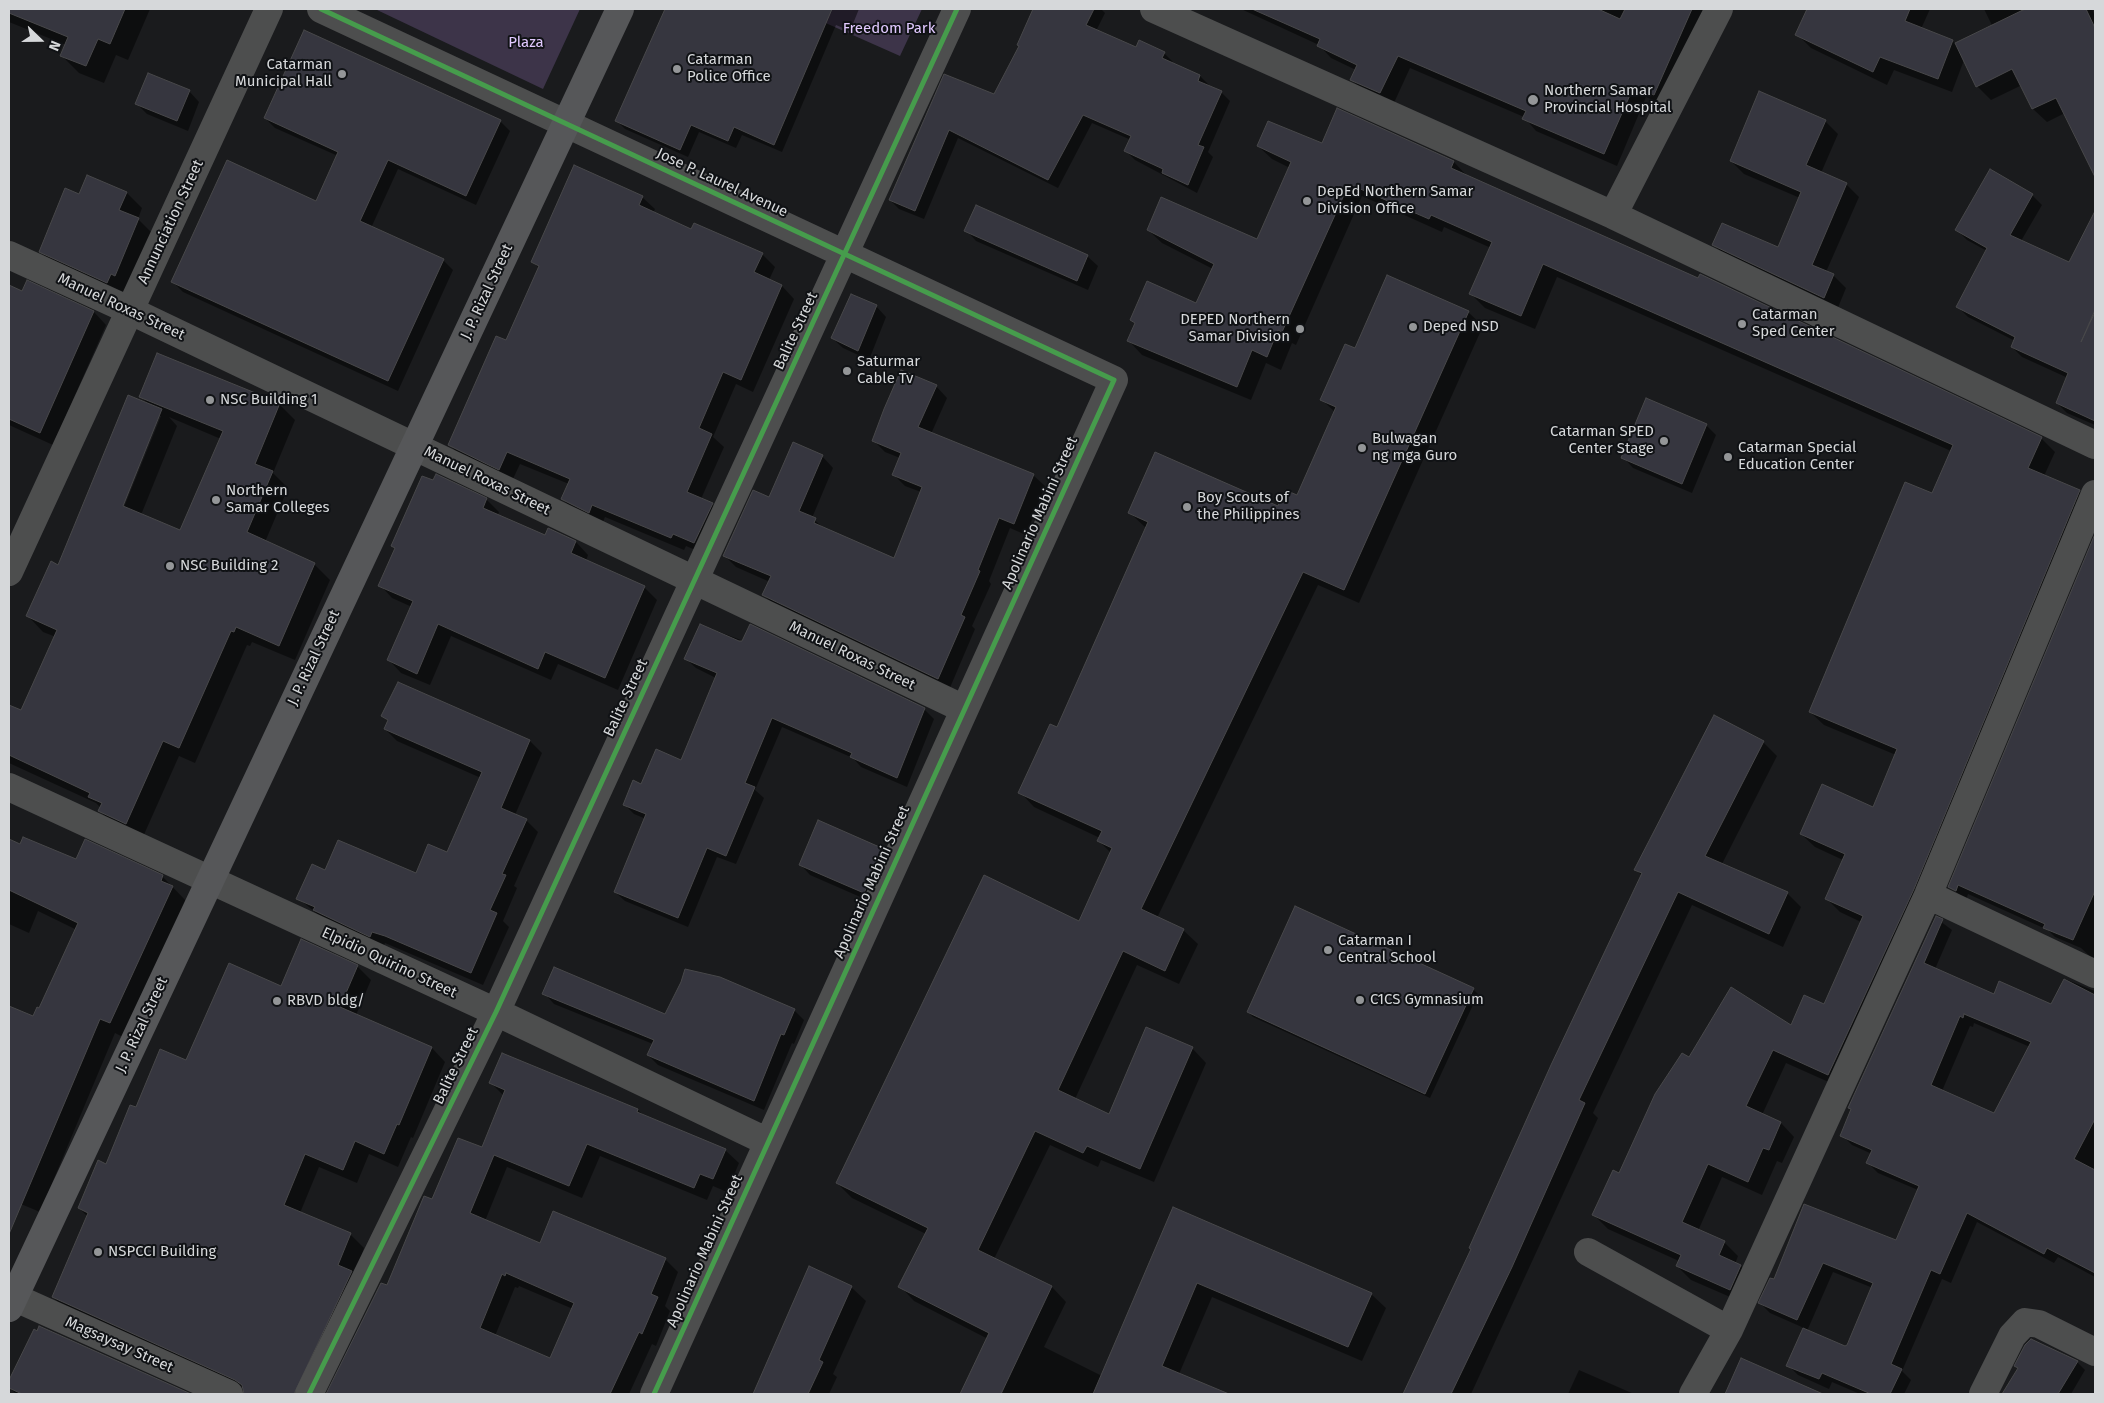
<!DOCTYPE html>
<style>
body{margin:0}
#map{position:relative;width:2104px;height:1403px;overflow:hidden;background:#1a1b1d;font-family:"Fira Sans",sans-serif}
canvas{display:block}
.frame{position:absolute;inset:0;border:10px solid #d6d8da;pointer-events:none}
.north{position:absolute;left:15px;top:15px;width:50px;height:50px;-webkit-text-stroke:4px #101215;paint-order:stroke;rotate:112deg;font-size:14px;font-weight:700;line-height:20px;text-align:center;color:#d6d8da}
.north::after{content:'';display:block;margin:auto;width:18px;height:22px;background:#d6d8da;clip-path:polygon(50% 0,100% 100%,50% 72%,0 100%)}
</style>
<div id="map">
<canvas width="2104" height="1403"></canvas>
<div class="frame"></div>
<div class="north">N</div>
</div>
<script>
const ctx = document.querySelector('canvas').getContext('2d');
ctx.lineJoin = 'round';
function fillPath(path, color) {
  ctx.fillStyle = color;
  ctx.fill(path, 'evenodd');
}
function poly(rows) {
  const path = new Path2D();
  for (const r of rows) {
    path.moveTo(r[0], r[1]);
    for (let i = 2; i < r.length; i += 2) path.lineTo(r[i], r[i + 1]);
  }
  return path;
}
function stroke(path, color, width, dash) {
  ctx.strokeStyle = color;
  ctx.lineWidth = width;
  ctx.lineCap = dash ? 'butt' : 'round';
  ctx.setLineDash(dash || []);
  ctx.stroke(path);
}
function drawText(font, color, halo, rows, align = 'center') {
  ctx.font = font + ' "Fira Sans",sans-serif';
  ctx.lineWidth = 4;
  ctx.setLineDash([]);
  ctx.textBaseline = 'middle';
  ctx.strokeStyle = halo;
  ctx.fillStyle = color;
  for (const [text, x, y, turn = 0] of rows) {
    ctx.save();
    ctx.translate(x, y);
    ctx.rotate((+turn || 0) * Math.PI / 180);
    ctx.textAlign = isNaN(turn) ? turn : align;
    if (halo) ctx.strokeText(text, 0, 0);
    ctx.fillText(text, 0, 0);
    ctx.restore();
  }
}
const green = poly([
 [375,9,580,9,543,89],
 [794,9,922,9,900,56]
]);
const shadow = poly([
 [9,9,150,9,128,60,116,55,104,83,79,73,61,55,66,45,9,22],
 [666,9,718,9,746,21,751,9,859,9,850,31,836,25,782,152,742,135,736,148,699,132,688,157,625,129,617,121],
 [1034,9,1101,9,1105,13,1096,31,1136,48,1164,53,1173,62,1172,63,1200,76,1209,85,1208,87,1221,92,1230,101,1208,152,1213,157,1197,193,1135,160,1126,151,1131,140,1092,123,1058,188,958,138,924,219,899,209,890,200,945,76,995,96,1020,46,1018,45],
 [1241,9,1710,9,1667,106,1646,97,1617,166,1536,131,1524,117,1410,68,1393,105,1364,92,1352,80,1356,70,1331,58,1319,45],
 [1808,9,1930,9,1921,29,1952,41,1958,46,2011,64,1984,9,2092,9,2095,16,2095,160,2082,147,2065,113,2047,122,2033,109,2020,86,1991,100,1977,86,1964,60,1952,92,1894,70,1887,85,1811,48,1797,34],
 [189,91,199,102,188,131,147,114,136,103],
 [1338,110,1454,162,1467,176,2041,438,2055,452,2044,476,2079,491,2093,505,1842,1088,1786,1063,1762,1115,1781,1123,1794,1137,1782,1163,1777,1161,1762,1195,1722,1177,1698,1231,1724,1242,1738,1256,1735,1264,1741,1266,1754,1280,1744,1303,1691,1280,1677,1266,1679,1261,1608,1229,1594,1215,1689,1059,1792,1027,1825,1006,1861,922,1840,912,1826,898,1843,860,1815,847,1801,834,1873,809,1896,755,1824,725,1810,712,1933,495,1951,451,1557,277,1535,329,1485,308,1471,294,1491,248,1444,227,1442,232,1362,196,1296,345,1292,343,1281,370,1266,363,1251,400,1142,355,1129,341,1136,325,1131,320,1197,304,1213,269,1162,243,1148,230,1257,241,1290,168,1272,159,1258,146,1322,145],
 [265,118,500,121,510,131,476,205,398,169,371,228,443,260,453,270,398,391,183,292,173,282,317,203,338,156,275,128],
 [1825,121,1838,134,1821,173,1846,184,1859,197,1826,272,1833,275,1846,288,1837,310,1727,258,1714,245,1778,249,1800,198,1744,174,1731,161],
 [88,176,127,193,142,208,138,219,154,235,123,298,56,267,40,251,80,195],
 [2032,195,2042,205,2021,241,2069,263,2095,214,2095,425,2067,413,2057,403,2068,378,2022,357,2012,347,2015,341,1968,317,1958,307,1987,251,1967,240,1957,230],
 [642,197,655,209,653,213,692,230,762,254,775,267,769,280,782,286,794,299,753,392,736,384,713,437,724,447,701,499,712,504,725,517,707,555,686,546,684,550,605,517,602,524,575,511,562,499,569,484,520,464,512,481,462,458,450,445,507,342,539,268,533,262],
 [966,230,1087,256,1098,266,1088,290,976,241],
 [28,282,94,312,106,325,53,445,9,425,9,286,23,293],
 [876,306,886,317,869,360,843,348,832,338],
 [1468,312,1483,326,1359,603,1318,585,1157,918,1183,930,1198,944,1179,984,1137,965,1075,1099,1109,1115,1192,1048,1206,1063,1154,1182,1101,1160,1098,1167,1050,1145,994,1259,1052,1287,1066,1302,1044,1347,1102,1376,1174,1209,1371,1294,1386,1308,1362,1361,1212,1297,1179,1374,1228,1394,961,1394,988,1339,914,1301,900,1286,926,1234,852,1198,837,1183,1079,922,1111,853,1099,841,1100,838,1034,807,1020,792,1058,729,1146,528,1130,513,1279,508,1298,497,1335,412,1322,400,1355,350],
 [936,386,947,398,931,434,1033,475,1045,486,1026,535,1010,528,989,581,991,584,972,626,975,629,949,690,775,606,764,595,770,582,736,567,724,555,769,499,822,456,833,468,812,518,826,530,895,560,921,492,905,486,894,475,900,458,885,452,874,441],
 [141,397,279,404,295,420,273,473,288,488,265,542,314,564,330,580,295,660,252,642,250,646,247,645,195,763,179,756,142,839,115,826,100,811,101,808,96,803,9,763,9,706,22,712,56,637,43,632,28,616,59,566,149,405],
 [158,416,161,416,122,512,120,511],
 [169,417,221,439,181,532,141,515,177,426],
 [1706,425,1716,435,1692,493,1633,468,1623,457],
 [486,499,499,512,498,515,546,536,549,529,576,542,588,555,586,561,644,587,657,600,618,690,558,664,551,680,451,636,430,685,401,673,389,660,412,607,392,598,380,585,396,550,392,546],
 [2095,537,2095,961,2081,948,2055,937,2048,930,1968,894,1966,900,1950,887],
 [701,625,924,709,934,719,907,787,861,767,853,758,782,727,755,790,764,798,736,864,717,857,688,927,625,901,615,892,646,819,634,814,624,804,642,785,682,761,716,678,696,668,686,659],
 [383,716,530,741,542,753,515,815,526,820,538,832,514,886,517,888,503,921,509,927,483,985,385,943,383,948,327,922,298,898,326,872,416,875,447,854,481,778,397,741,385,729,389,722],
 [1763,742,1777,756,1722,864,1787,893,1801,907,1783,947,1692,905,1593,1113,1598,1118,1471,1394,1405,1394,1642,876,1636,869],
 [9,840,77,861,162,876,188,903,125,1038,115,1033,40,1212,9,1199,9,1008,33,1018,40,1009,77,930,38,911,29,933,9,924],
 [883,850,894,861,874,903,810,875,800,864],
 [1936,918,1952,930,1935,969,1995,995,2052,1005,2065,979,2095,991,2095,1277,2058,1257,2054,1263,1977,1222,1951,1283,1942,1279,1902,1371,1911,1380,1904,1394,1860,1394,1832,1382,1829,1389,1798,1375,1788,1365,1804,1328,1770,1313,1760,1303,1775,1281,1805,1206,1896,1241,1918,1190,1878,1173,1868,1163,1872,1154,1852,1145,1842,1135,1852,1111,1849,1108],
 [1974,1023,2030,1047,1995,1115,1942,1091,1970,1026,1973,1027],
 [1833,1272,1873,1288,1845,1348,1807,1331],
 [357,966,371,980,356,1015,432,1048,445,1062,413,1138,411,1137,398,1167,369,1154,357,1183,319,1167,300,1213,350,1234,364,1248,312,1394,245,1394,245,1391,67,1311,53,1297,88,1217,79,1208,106,1165,136,1109,187,1061,281,987],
 [683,982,794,1010,804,1020,794,1044,792,1043,764,1110,658,1065,648,1055,653,1044,554,1004,544,993,666,1016],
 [1473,989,1478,994,1430,1098,1253,1017,1248,1012],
 [491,1083,638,1110,645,1117,725,1150,739,1163,727,1192,713,1186,707,1200,600,1156,582,1198,507,1167,485,1221,540,1244,665,1259,678,1272,665,1306,670,1311,656,1346,652,1344,629,1394,328,1394,381,1285,387,1287,432,1201,483,1149,504,1096],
 [519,1286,573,1309,551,1359,495,1336,515,1287,518,1288],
 [851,1287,866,1301,833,1374,837,1377,829,1394,754,1394,787,1323],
 [40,1327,188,1394,16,1394,9,1387,9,1383,34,1331,38,1333],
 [1741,1360,1804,1393,1803,1394,1726,1394],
 [2077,1362,2085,1370,2071,1394,2003,1394,2019,1369,2016,1366],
 [1579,1370,1634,1394,1568,1394]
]);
const building = poly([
 [9,9,125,9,110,44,98,39,86,66,60,56,68,37,9,13,9,9],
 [665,9,832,9,774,145,734,127,728,141,691,125,680,150,615,121,665,9],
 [1033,9,1094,9,1086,25,1136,47,1139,40,1165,52,1162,58,1200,75,1198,81,1222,91,1198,145,1204,147,1188,185,1162,173,1163,169,1124,151,1131,136,1083,115,1048,180,949,130,915,211,889,200,944,74,994,94,1019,46,1017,45,1033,9],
 [1252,9,1598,9,1620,19,1625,9,1692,9,1654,95,1634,86,1604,154,1522,119,1526,111,1398,56,1380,93,1350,80,1357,65,1317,46,1320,39,1252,9],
 [1807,9,1910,9,1905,21,1953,40,1938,79,1880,57,1873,72,1795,35,1807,9],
 [2025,9,2086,9,2095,28,2095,177,2056,98,2032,109,2012,69,1976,87,1955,43,2025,9],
 [304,30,501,120,466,196,388,160,360,221,444,259,388,381,171,282,227,160,316,201,338,152,264,118,304,30],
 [148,73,190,90,177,121,135,104,148,73],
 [1759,91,1826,120,1806,165,1847,183,1812,265,1834,274,1824,298,1712,245,1722,223,1778,247,1801,192,1730,161,1759,91],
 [1337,108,1454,161,1451,168,1698,278,1700,274,2042,437,2028,468,2080,490,1914,889,1828,1075,1773,1050,1746,1106,1781,1122,1769,1150,1763,1148,1748,1182,1708,1164,1682,1222,1725,1241,1719,1255,1741,1265,1730,1290,1676,1266,1681,1255,1592,1215,1613,1170,1619,1173,1655,1094,1682,1053,1689,1057,1731,987,1791,1025,1804,995,1824,1004,1863,916,1825,899,1845,854,1800,834,1822,784,1873,807,1897,749,1809,712,1905,482,1932,493,1953,445,1543,264,1521,316,1469,294,1492,242,1431,215,1429,219,1349,184,1282,332,1278,330,1267,357,1252,350,1237,387,1127,341,1135,323,1130,320,1147,281,1196,303,1214,264,1147,230,1161,197,1257,239,1291,162,1257,146,1268,121,1322,143,1337,108],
 [574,165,643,196,639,205,691,229,694,223,763,253,754,272,782,285,741,380,723,372,699,428,712,434,687,492,713,503,694,543,673,534,671,538,592,505,589,513,561,499,570,479,507,452,499,470,448,445,496,336,506,340,539,266,531,262,574,165],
 [1990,169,2033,194,2010,235,2069,262,2095,211,2095,310,2081,342,2095,312,2095,421,2056,403,2068,373,2011,347,2015,337,1956,307,1987,248,1955,230,1990,169],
 [87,175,127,192,119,210,139,218,115,276,111,274,107,283,39,252,65,188,79,194,87,175],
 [976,205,1088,255,1077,281,964,231,976,205],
 [1387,275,1469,311,1344,590,1303,572,1141,909,1184,929,1165,971,1123,951,1058,1090,1109,1114,1146,1027,1193,1047,1140,1169,1087,1146,1083,1153,1035,1131,978,1250,1052,1286,1001,1394,960,1394,989,1333,898,1287,928,1228,836,1183,984,875,1079,921,1112,848,1097,841,1102,831,1018,793,1050,724,1057,727,1148,522,1128,513,1155,452,1278,506,1285,490,1297,495,1336,407,1320,400,1345,344,1355,348,1387,275],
 [27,280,94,311,40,433,9,419,9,285,22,291,27,280],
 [851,294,877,305,858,351,831,338,851,294],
 [157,353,280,403,255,464,273,471,247,532,315,563,279,646,236,627,234,632,231,631,179,748,163,741,126,824,98,811,102,803,88,797,90,793,9,755,9,705,21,710,57,630,26,616,51,561,58,565,128,395,162,409,123,506,180,530,223,431,139,397,157,353],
 [901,370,937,385,918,427,1034,474,1014,524,999,518,978,570,980,571,961,615,965,617,938,679,762,595,771,576,723,556,753,490,769,497,793,442,823,455,799,511,816,518,814,523,894,558,922,487,892,475,901,453,872,441,884,409,901,370],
 [1646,398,1707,424,1682,484,1621,458,1646,398],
 [436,474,487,498,483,508,545,535,548,528,576,541,571,553,645,586,605,678,545,652,538,669,438,624,417,674,387,660,413,601,378,586,395,548,391,546,422,476,433,480,436,474],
 [2095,534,2095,891,2073,940,2043,928,2045,924,1958,885,1956,891,1948,887,2095,534],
 [700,624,739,641,742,641,750,624,925,708,897,778,850,757,852,753,772,718,745,783,755,787,726,856,707,848,678,918,614,892,646,814,623,805,633,780,641,784,656,749,681,760,717,673,684,659,700,624],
 [398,682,530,740,501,808,527,819,502,874,506,875,490,910,497,913,471,973,385,936,372,932,370,937,313,910,315,907,296,899,312,864,325,870,338,840,416,873,428,844,447,852,482,772,384,729,388,720,381,716,398,682],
 [1714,715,1764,741,1705,856,1788,892,1769,934,1678,892,1579,1100,1585,1103,1512,1267,1451,1394,1403,1394,1471,1249,1469,1248,1551,1065,1642,873,1634,870,1714,715],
 [818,820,884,849,864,893,799,865,818,820],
 [23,837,76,859,85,839,163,875,161,881,173,886,110,1023,100,1019,9,1234,9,1006,33,1016,37,1007,39,1008,78,923,9,890,9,839,20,844,23,837],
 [1295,906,1474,988,1425,1094,1247,1012,1295,906],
 [1936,916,1943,919,1924,963,1994,994,1999,981,2051,1004,2064,979,2095,995,2095,1119,2074,1159,2095,1170,2095,1273,2047,1248,2044,1254,1967,1213,1940,1274,1931,1270,1891,1364,1902,1369,1890,1394,1871,1394,1822,1373,1819,1379,1786,1366,1803,1328,1845,1346,1847,1345,1873,1283,1823,1263,1797,1320,1758,1303,1770,1278,1774,1279,1804,1204,1896,1240,1919,1186,1866,1163,1872,1150,1840,1136,1851,1109,1848,1108,1936,916],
 [1964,1014,2031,1042,1994,1113,1931,1085,1960,1016,1963,1018,1964,1014],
 [301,939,358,965,340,1007,432,1047,399,1125,397,1124,384,1154,355,1141,343,1170,305,1154,284,1205,351,1233,338,1265,352,1271,294,1394,244,1394,242,1385,235,1380,52,1297,88,1213,78,1208,98,1160,106,1164,130,1105,136,1107,160,1049,186,1060,229,963,281,986,301,939],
 [554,967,665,1014,681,982,685,969,720,977,795,1009,784,1035,781,1034,754,1101,647,1055,654,1040,542,994,554,967],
 [502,1053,638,1109,637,1112,726,1149,713,1179,700,1174,694,1188,587,1144,569,1186,494,1155,470,1213,540,1243,553,1211,666,1258,651,1294,658,1297,642,1334,639,1332,610,1394,326,1394,381,1283,387,1285,424,1196,432,1199,458,1138,482,1147,505,1090,489,1083,502,1053],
 [506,1273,574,1303,550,1358,480,1328,502,1274,505,1276,506,1273],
 [1173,1207,1372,1293,1348,1347,1197,1283,1162,1366,1229,1394,1093,1394,1173,1207],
 [809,1266,852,1286,819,1360,823,1362,808,1394,753,1394,809,1266],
 [39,1326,191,1394,22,1394,9,1388,9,1380,34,1329,37,1331,39,1326],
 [2031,1339,2078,1361,2058,1394,2002,1394,2018,1368,2014,1366,2025,1345,2031,1339],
 [1741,1358,1823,1394,1725,1394,1741,1358]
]);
const minor = poly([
 [321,9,1114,380,654,1394],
 [1154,9,1613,215,2095,445],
 [1613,215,1719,9],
 [9,255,131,311,964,709],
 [9,572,269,9],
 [9,787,496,1012,768,1142],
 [1928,895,2095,974],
 [1588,1252,1729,1330],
 [9,1295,229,1394],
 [309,1394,496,1012,957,9],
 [1693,1394,1729,1330,1928,895,2095,494],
 [1983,1394,2012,1336,2025,1322,2039,1324,2095,1352]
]);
const major = poly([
 [9,1308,620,9]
]);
const cycleway = poly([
 [321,9,1114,380,654,1394],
 [309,1394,496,1012,957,9]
]);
const markers = [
 [677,69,5,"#949698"],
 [342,74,5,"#949698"],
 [1533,100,6,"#949698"],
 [1307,201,5,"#949698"],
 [1742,324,5,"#949698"],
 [1413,327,5,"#949698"],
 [1300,329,5,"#949698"],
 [847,371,5,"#949698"],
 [210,400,5,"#949698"],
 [1664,441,5,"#949698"],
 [1362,448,5,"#949698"],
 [1728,457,5,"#949698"],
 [216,500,5,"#949698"],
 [1187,507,5,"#949698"],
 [170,566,5,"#949698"],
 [1328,950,5,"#949698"],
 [1360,1000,5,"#949698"],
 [277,1001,5,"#949698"],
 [98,1252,5,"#949698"]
];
const parkNames = [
 ["Freedom Park",889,29],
 ["Plaza",526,43]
];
const poiNames = [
 ["Catarman",687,60],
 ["Police Office",687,77],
 ["Catarman",332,65,"right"],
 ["Municipal Hall",332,82,"right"],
 ["Northern Samar",1544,91],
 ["Provincial Hospital",1544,108],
 ["DepEd Northern Samar",1317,192],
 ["Division Office",1317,209],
 ["Catarman",1752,315],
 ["Sped Center",1752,332],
 ["DEPED Northern",1290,320,"right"],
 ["Samar Division",1290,337,"right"],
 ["Deped NSD",1423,327],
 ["Saturmar",857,362],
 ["Cable Tv",857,379],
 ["NSC Building 1",220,400],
 ["Catarman SPED",1654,432,"right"],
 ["Center Stage",1654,449,"right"],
 ["Bulwagan",1372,439],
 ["ng mga Guro",1372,456],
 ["Catarman Special",1738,448],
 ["Education Center",1738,465],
 ["Northern",226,491],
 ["Samar Colleges",226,508],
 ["Boy Scouts of",1197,498],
 ["the Philippines",1197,515],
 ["NSC Building 2",180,566],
 ["Catarman I",1338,941],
 ["Central School",1338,958],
 ["C1CS Gymnasium",1370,1000],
 ["RBVD bldg/",287,1001],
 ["NSPCCI Building",108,1252]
];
const streetNames = [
 ["Jose P. Laurel Avenue",722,183,25],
 ["Annunciation Street",171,222,-65],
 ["J. P. Rizal Street",487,292,-65],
 ["Manuel Roxas Street",121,307,25],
 ["Balite Street",796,331,-65],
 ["Manuel Roxas Street",487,481,26],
 ["Apolinario Mabini Street",1040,513,-66],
 ["Manuel Roxas Street",852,656,26],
 ["J. P. Rizal Street",314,658,-65],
 ["Balite Street",626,698,-65],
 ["Apolinario Mabini Street",872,882,-66],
 ["Elpidio Quirino Street",389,963,25],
 ["J. P. Rizal Street",142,1025,-65],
 ["Balite Street",456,1066,-64],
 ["Apolinario Mabini Street",705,1251,-66],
 ["Magsaysay Street",119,1345,24]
];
fillPath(green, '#3d3449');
fillPath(shadow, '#0007');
fillPath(building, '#36363f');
stroke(building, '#48484a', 1);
stroke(minor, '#4d4e4e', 28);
stroke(major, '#565759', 28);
stroke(cycleway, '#469c4c', 5);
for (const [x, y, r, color] of markers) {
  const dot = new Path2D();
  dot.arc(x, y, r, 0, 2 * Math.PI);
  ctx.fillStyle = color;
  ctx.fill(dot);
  stroke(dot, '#101215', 2);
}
drawText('15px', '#e1c9ff', '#101215', parkNames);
drawText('15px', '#d6d8da', '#101215', poiNames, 'left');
drawText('15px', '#d6d8da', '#101215', streetNames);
</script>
